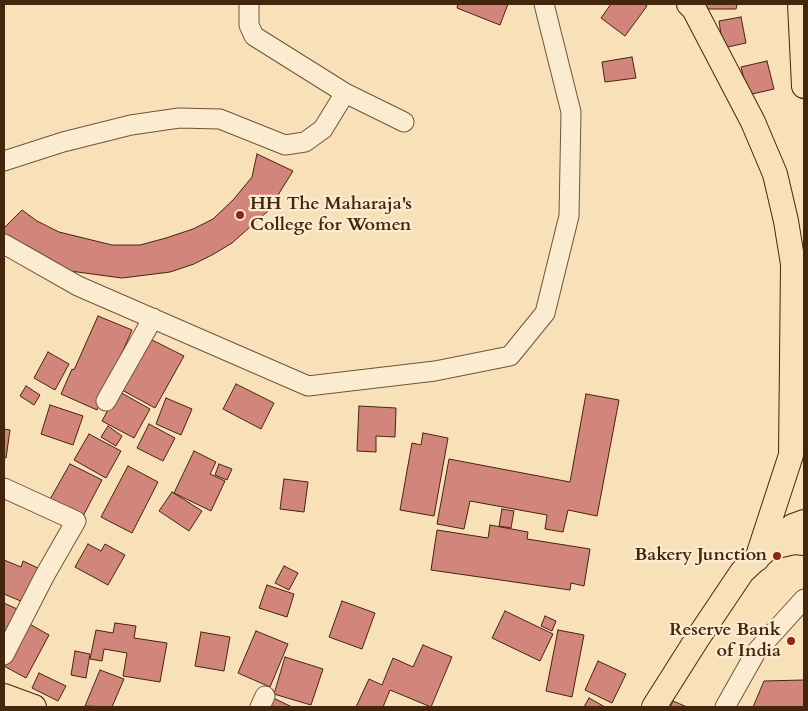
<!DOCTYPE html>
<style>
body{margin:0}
#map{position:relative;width:808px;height:711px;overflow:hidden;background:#f8e0b8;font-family:Cardo,serif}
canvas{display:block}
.frame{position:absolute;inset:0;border:5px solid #44250e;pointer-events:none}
</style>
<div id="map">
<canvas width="808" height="711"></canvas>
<div class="frame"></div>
</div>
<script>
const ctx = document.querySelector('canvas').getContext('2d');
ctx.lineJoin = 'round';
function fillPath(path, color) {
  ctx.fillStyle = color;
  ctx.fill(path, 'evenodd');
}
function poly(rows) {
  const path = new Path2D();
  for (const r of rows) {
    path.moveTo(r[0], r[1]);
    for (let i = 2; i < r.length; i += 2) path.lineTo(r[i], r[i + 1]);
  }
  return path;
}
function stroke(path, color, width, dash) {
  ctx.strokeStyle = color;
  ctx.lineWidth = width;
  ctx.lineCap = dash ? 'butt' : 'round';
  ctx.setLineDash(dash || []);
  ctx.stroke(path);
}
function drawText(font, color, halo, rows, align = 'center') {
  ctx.font = font + ' Cardo,serif';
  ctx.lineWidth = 4.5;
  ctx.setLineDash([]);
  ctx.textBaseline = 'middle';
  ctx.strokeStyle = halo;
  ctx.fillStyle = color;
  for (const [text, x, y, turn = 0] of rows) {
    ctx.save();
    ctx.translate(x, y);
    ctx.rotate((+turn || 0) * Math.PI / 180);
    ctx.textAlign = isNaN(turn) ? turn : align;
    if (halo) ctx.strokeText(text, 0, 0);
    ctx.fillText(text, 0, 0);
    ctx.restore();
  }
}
const building = poly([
 [458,4,508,4,500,25,457,8,458,4],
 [611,4,644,4,647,6,625,36,601,18,611,4],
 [696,4,737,4,736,9,696,9,696,4],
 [741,17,746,43,723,48,719,21,741,17],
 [632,57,636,78,605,82,602,62,632,57],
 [767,61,774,89,748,95,741,67,767,61],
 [257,154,293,171,268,211,232,243,212,255,194,264,170,272,122,278,70,271,4,235,4,228,22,210,37,221,59,232,112,245,140,245,166,238,193,229,213,219,233,200,252,177,257,154],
 [98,316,132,330,97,410,61,394,72,369,74,370,98,316],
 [148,338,184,356,155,408,120,389,148,338],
 [48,352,69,364,55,390,34,378,48,352],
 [236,384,274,403,261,429,223,409,236,384],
 [26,386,40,395,34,405,20,396,26,386],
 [118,391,150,409,134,438,102,421,118,391],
 [586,394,619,400,597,516,568,510,563,532,545,529,547,515,470,501,464,529,437,524,449,459,570,482,586,394],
 [166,398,192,409,181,435,156,424,166,398],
 [50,405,83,416,73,445,41,434,50,405],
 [359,406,396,408,395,437,376,436,376,452,357,451,359,406],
 [149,424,175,438,163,461,137,448,149,424],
 [108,426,122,436,116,446,101,437,108,426],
 [4,429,10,430,6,458,4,457,4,429],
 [423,433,448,438,434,516,400,510,412,443,421,445,423,433],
 [89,434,121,451,106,478,74,460,89,434],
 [194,451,216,462,210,474,225,481,211,511,174,493,194,451],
 [70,464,102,480,82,518,49,501,70,464],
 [219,464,232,469,227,480,215,475,219,464],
 [128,466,158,482,132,533,101,517,128,466],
 [284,479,308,482,304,512,280,509,284,479],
 [172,492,202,511,189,531,159,511,172,492],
 [502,509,514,511,511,528,499,526,502,509],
 [490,525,528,532,527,539,590,549,584,586,571,583,570,590,431,570,437,530,488,538,490,525],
 [88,544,101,551,105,544,125,555,108,585,75,567,88,544],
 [4,560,21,567,23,561,38,568,23,602,4,594,4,560],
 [284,566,298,573,289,590,275,583,284,566],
 [267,585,294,594,287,617,259,608,267,585],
 [342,601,375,613,362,649,329,637,342,601],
 [4,603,17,609,4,637,4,603],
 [505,611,553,634,540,661,492,638,505,611],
 [545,616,556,621,552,631,541,626,545,616],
 [26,622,49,635,26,678,4,666,4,663,26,622],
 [115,623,136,626,134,638,167,643,160,682,123,676,127,653,104,649,102,661,90,659,96,630,113,633,115,623],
 [558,630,584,635,572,697,546,691,558,630],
 [256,631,288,644,270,687,238,673,256,631],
 [201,632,230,637,224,671,195,666,201,632],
 [423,645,452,657,431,707,390,690,383,707,356,707,369,679,382,685,393,658,413,667,423,645],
 [75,651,90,654,86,678,71,675,75,651],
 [285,657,323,669,311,705,274,694,285,657],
 [598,661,626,674,612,703,585,690,598,661],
 [100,670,124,679,112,707,85,706,100,670],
 [39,673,66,686,58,701,32,688,39,673],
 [804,680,804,707,753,707,764,681,804,680],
 [269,696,292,707,264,707,269,696],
 [589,698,605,707,584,707,589,698],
 [673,701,687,707,670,707,673,701]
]);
const minor = poly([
 [249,4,249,25,254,36,345,93,404,122],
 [4,161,63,142,131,125,179,118,220,119,285,145,305,142,323,129,345,93],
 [4,244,78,286,308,386,435,371,510,356,545,313,569,216,571,112,544,4],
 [106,401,153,318],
 [4,488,76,521,45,575,4,655],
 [260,707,265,696],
 [725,707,756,652,804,599]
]);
const major = poly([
 [689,4,694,9,753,122,775,174,786,221,793,264,791,455,757,559],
 [800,4,804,86],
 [768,548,794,542,804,543],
 [4,696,34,707],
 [654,707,697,639,742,572,784,533,793,526,804,522]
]);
const markers = [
 [240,215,5,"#8f2418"],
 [777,556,5,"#8f2418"],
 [791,641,5,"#8f2418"]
];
const poiNames = [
 ["HH The Maharaja's",250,205,"left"],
 ["College for Women",250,226,"left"],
 ["Bakery Junction",767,556],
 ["Reserve Bank",781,631],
 ["of India",781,652]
];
fillPath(building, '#d2857b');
stroke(building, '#44250e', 1);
stroke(minor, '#715438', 21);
stroke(major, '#44250e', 26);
stroke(minor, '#faebd1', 19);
stroke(major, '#f8e0b8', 24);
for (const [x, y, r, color] of markers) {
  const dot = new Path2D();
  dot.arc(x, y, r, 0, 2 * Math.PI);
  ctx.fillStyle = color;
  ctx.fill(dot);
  stroke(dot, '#faebd1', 2);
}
drawText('bold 18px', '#44250e', '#faebd1', poiNames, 'right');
</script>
